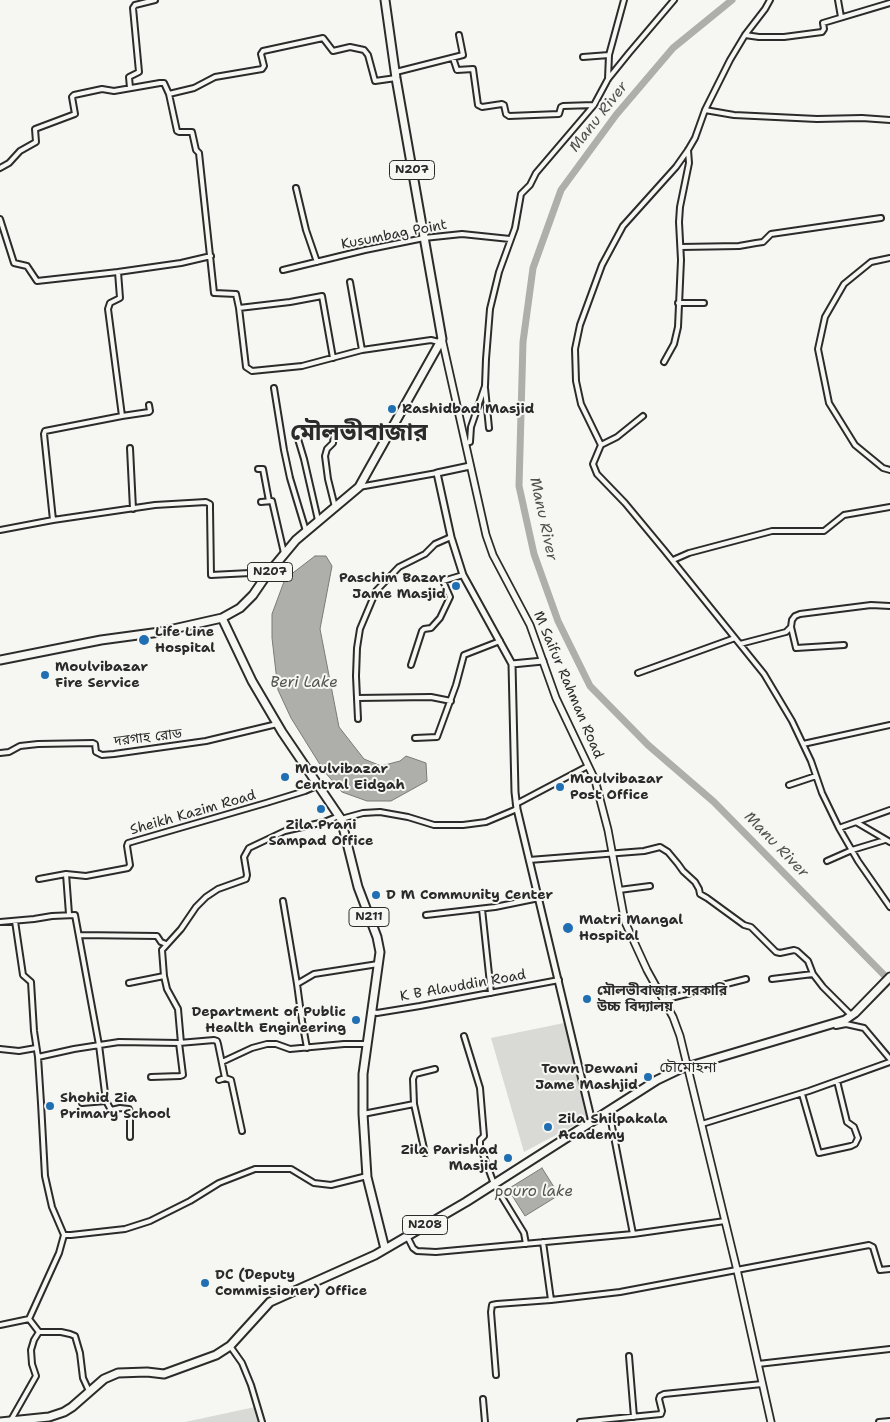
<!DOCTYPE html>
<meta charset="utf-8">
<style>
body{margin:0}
canvas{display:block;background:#f6f6f2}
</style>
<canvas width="890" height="1422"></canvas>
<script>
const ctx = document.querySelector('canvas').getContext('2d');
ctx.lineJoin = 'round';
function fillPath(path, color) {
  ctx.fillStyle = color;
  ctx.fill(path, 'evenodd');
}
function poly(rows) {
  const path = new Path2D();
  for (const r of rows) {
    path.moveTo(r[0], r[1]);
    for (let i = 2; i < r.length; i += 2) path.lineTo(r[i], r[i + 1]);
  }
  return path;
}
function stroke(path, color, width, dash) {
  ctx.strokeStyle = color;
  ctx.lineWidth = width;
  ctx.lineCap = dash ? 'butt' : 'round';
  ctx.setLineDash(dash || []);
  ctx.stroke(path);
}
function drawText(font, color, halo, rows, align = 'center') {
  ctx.font = font + ' "Shantell Sans","Noto Sans Bengali",sans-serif';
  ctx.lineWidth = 4;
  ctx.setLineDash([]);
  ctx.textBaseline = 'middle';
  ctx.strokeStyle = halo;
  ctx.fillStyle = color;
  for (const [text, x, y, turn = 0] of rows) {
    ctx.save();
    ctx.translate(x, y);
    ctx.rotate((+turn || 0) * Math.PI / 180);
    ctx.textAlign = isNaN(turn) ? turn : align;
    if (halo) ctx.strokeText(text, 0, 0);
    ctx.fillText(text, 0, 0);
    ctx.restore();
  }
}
const green = poly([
 [564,1023,588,1118,524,1152,491,1038],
 [255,1407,259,1422,185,1422]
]);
const water = poly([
 [315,556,326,556,332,566,320,629,339,727,364,759,381,766,400,761,406,756,426,763,427,781,391,801,367,801,342,792,324,771,291,718,278,690,272,638,272,614,285,579,315,556],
 [542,1168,559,1195,525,1216,508,1189,542,1168]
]);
const river = poly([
 [732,0,673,48,616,115,561,190,533,268,523,342,519,486,534,554,558,621,590,686,648,745,714,802,890,981]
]);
const minor = poly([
 [770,0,765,9,745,35,730,60,705,110,695,138,688,150,676,167,623,226,602,265,580,325,575,349,576,381,581,404,601,445,593,464,597,474,625,503,664,550,764,674,792,721,811,761,822,793,839,828,858,861,890,907],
 [838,0,841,17],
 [745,35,759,37,784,37,822,32,824,29,823,23,890,3],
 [583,57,609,55],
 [453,58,457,70,473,69,478,105,482,107,502,104,504,105,506,114,509,116,559,114,561,107,563,106,594,105],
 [396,72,463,55,459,35],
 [608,79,609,55,624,0],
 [130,88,129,77,139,72,133,8,135,5,155,0],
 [169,94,177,131,179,132,192,132,196,150,199,153,214,293,236,294,239,308],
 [705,110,734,115,817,119,862,118,890,120],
 [0,168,9,163,20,151,36,142,35,129,75,114,72,97,74,95,102,89,114,91,160,83,164,83,169,94,194,88,215,77,262,69,264,66,261,54,263,51,323,38,333,51,350,47,364,50,368,55,375,81,396,78],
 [296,188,306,230,317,262],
 [0,219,14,263,27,266,37,281,118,272],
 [681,247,739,246,756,243,763,242,771,234,881,218],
 [890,258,871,262,844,284,825,317,818,349,829,403,855,445,883,468,890,470],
 [283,270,365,250,424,238,462,234,510,239],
 [350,282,362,350],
 [678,303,704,303],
 [333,358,322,296,290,302,239,308,246,367,252,371,302,366,362,350,431,340,439,342],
 [664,362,674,344,678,327,681,260,679,222,680,207,689,163,688,150],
 [274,388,284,450,290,478,306,531],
 [485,388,489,428],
 [122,416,149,412,150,411,149,405],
 [334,434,333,443,327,449,325,456,328,479,335,507],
 [298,439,304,459,318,520],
 [465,443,470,442,471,427,485,386,486,359,490,309,499,272,515,228,521,194,530,185,536,173,594,105,608,79,629,53,674,0],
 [601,445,617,437,643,416],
 [130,448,133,509],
 [258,469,263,469,269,501],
 [359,487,437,473],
 [261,502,272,501,284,553],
 [53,520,44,434,45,431,122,416,108,309,110,303,120,298,118,272,181,263,211,256],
 [0,530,53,520,155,505,206,502,210,504,210,508,211,575,250,573,266,576],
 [451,537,435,544,425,554,399,567,376,591,360,629,357,648,356,676,357,698,431,697,451,701],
 [673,560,689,553,772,531,824,531,844,515,890,507],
 [791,627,796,648,844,645],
 [740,644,786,632,791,627,792,620,795,616,800,614,871,605,890,606],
 [411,665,422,631,424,629,431,628,440,618,450,597,443,581,463,575],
 [638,673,735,638],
 [357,698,358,719],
 [415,738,437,737,456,685,464,655,500,641],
 [803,744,890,725],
 [0,753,9,752,20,746,38,744,93,743,95,744,96,752,102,755,114,754,206,741,277,724],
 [789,785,816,776],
 [516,804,588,766],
 [341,819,363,813,380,812,408,817,434,825,463,825,486,822,517,809],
 [856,822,890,810],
 [839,828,856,822,890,842],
 [529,860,644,851,660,847,668,852,678,864,683,871,695,882,699,889,700,894,707,898,744,925,751,927,776,952,780,953,794,950,797,951,808,961,813,974,823,987,851,1015],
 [827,861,852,850,885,840],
 [66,874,69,914],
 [39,879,66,874,86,876,128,868,130,865,127,846,128,843,266,803,305,791,319,785],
 [619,890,650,886],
 [283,901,297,984],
 [482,909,491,993],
 [426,915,495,907,539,898],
 [15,921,23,975,31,982,34,1031,38,1057,41,1103,45,1176,52,1207,64,1235],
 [0,922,34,919,52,916,75,915,99,1045,106,1101,111,1110,120,1108,129,1109,130,1112,130,1137],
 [79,935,157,936,161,942,166,944],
 [772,979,813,974],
 [129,983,164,976],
 [663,1000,746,979],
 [372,1012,377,1013,420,1006,559,980],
 [836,1026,846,1024,864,1028,890,1059],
 [464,1036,480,1088,484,1136,480,1140,480,1146,494,1184,524,1233,526,1244],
 [181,1043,178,1009,167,989,164,976,162,950,181,929,196,907,206,897,218,889,246,879,247,875,244,857,249,848,285,831,324,822,339,816],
 [307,1048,302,1021,297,984,314,974,378,964],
 [0,1049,19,1051,36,1048],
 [38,1057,74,1049,119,1042,179,1043,214,1040,217,1041,218,1044,225,1078],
 [222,1062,252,1048,267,1044,276,1044,290,1049,344,1044,367,1044],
 [151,1077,180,1076,183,1075,179,1043],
 [219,1080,225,1078,231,1080,242,1131],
 [802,1094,819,1153,851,1146,855,1144,858,1138,854,1127,847,1122,837,1081],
 [82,1103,106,1101],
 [609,1111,633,1234],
 [363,1114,414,1104],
 [702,1124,809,1091,890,1062],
 [425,1153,414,1104,413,1079,415,1074,435,1069],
 [407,1236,413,1248,417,1251,436,1252,633,1234,725,1221],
 [543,1242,551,1300],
 [29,1319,39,1332,61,1332,70,1334,75,1336,80,1353,83,1378,89,1391],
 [0,1325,29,1319,59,1253,64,1235,71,1235,125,1229,150,1221,190,1201,219,1183,255,1169,291,1169,314,1183,331,1185,367,1176],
 [230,1346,242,1363,251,1385,262,1422],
 [629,1356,634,1417],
 [758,1364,890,1349],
 [496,1375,491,1312,492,1305,497,1304,551,1300,620,1292,869,1245,873,1247,880,1270,890,1269],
 [483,1399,485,1422],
 [11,1420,36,1376,32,1364,31,1350,34,1340,39,1332],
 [580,1422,661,1414,662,1411,659,1399,660,1396,664,1394,762,1384],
 [879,1422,890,1421]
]);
const tertiary = poly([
 [470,466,437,473,451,537,463,575,512,664,515,792,517,809,592,1122],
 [512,664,543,661]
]);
const secondary = poly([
 [442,339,486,535,493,555,530,625,556,698,595,780,608,830,625,922,647,970,673,1017,680,1036,737,1270,771,1422]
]);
const trunk = poly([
 [222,618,252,681,282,732,341,819,358,887,377,937,380,952,363,1074,363,1114,367,1177,385,1249],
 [0,660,101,640,160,632,222,618,240,608,253,595,266,576,296,540,359,487,369,469,442,339,396,78,385,0],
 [0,1422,49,1417,64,1412,72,1407,104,1379,118,1373,147,1372,164,1374,216,1355,230,1346,270,1302,375,1255,466,1202,657,1080,680,1069,845,1020,855,1013,890,977]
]);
const markers = [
 [392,409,5,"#1f6fb2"],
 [456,586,5,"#1f6fb2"],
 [144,640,6,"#1f6fb2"],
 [45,675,5,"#1f6fb2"],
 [285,777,5,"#1f6fb2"],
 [560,787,5,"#1f6fb2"],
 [321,809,5,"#1f6fb2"],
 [376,895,5,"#1f6fb2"],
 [568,928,6,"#1f6fb2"],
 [587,999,5,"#1f6fb2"],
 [356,1020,5,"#1f6fb2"],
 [648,1077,5,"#1f6fb2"],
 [50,1106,5,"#1f6fb2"],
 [548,1127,5,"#1f6fb2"],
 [508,1158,5,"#1f6fb2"],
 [205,1283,5,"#1f6fb2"]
];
const shields = [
 [412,170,45],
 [270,572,45],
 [369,917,40],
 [425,1225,45]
];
const shieldNames = [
 ["N207",412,170],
 ["N207",270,572],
 ["N211",369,917],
 ["N208",425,1225]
];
const streetNames = [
 ["Kusumbag Point",394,235,-11],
 ["M Saifur Rahman Road",568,685,67],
 ["দরগাহ রোড",148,738,-7],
 ["Sheikh Kazim Road",193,813,-16],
 ["K B Alauddin Road",463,986,-10]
];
const poiNames = [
 ["Rashidbad Masjid",402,409],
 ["Paschim Bazar",446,578,"right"],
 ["Jame Masjid",446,594,"right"],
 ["Life Line",155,632],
 ["Hospital",155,648],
 ["Moulvibazar",55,667],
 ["Fire Service",55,683],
 ["Moulvibazar",295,769],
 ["Central Eidgah",295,785],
 ["Moulvibazar",570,779],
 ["Post Office",570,795],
 ["Zila Prani",321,825,"center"],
 ["Sampad Office",321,841,"center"],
 ["D M Community Center",386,895],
 ["Matri Mangal",579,920],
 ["Hospital",579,936],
 ["মৌলভীবাজার সরকারি",597,991],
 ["উচ্চ বিদ্যালয়",597,1007],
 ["Department of Public",346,1012,"right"],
 ["Health Engineering",346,1028,"right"],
 ["Town Dewani",638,1069,"right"],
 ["Jame Mashjid",638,1085,"right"],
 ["Shohid Zia",60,1098],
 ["Primary School",60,1114],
 ["Zila Shilpakala",558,1119],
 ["Academy",558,1135],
 ["Zila Parishad",498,1150,"right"],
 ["Masjid",498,1166,"right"],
 ["DC (Deputy",215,1275],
 ["Commissioner) Office",215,1291]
];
const waterNames = [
 ["Manu River",599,117,-52],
 ["Manu River",543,519,78],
 ["Beri Lake",304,683],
 ["Manu River",776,845,46],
 ["pouro lake",534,1192]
];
const neighbourhoodNames = [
 ["চৌমোহনা",688,1068]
];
const townNames = [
 ["মৌলভীবাজার",359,434]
];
fillPath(green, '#d9d9d5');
fillPath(water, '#aeaeab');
stroke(water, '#7a7a78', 1);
stroke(river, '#aeaeab', 7);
stroke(minor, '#2b2b2b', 8);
stroke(tertiary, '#2b2b2b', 9);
stroke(secondary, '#2b2b2b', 9);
stroke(trunk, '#2b2b2b', 11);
stroke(minor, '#f6f6f2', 4);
stroke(tertiary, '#f6f6f2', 5);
stroke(secondary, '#f6f6f2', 5.5);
stroke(trunk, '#f6f6f2', 7);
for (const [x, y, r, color] of markers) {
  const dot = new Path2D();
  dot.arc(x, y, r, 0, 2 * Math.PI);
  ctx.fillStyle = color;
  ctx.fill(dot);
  stroke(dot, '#f6f6f2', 2);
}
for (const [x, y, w] of shields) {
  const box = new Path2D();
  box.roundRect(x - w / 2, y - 9.5, w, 19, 4);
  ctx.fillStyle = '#f6f6f2';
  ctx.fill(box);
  stroke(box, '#2b2b2b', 1);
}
drawText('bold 12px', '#2b2b2b', null, shieldNames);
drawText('14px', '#2b2b2b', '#f6f6f2', streetNames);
drawText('bold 14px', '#2b2b2b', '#f6f6f2', poiNames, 'left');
drawText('italic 15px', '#525251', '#f6f6f2', waterNames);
drawText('15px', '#2b2b2b', '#f6f6f2', neighbourhoodNames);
drawText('bold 24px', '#2b2b2b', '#f6f6f2', townNames);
</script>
